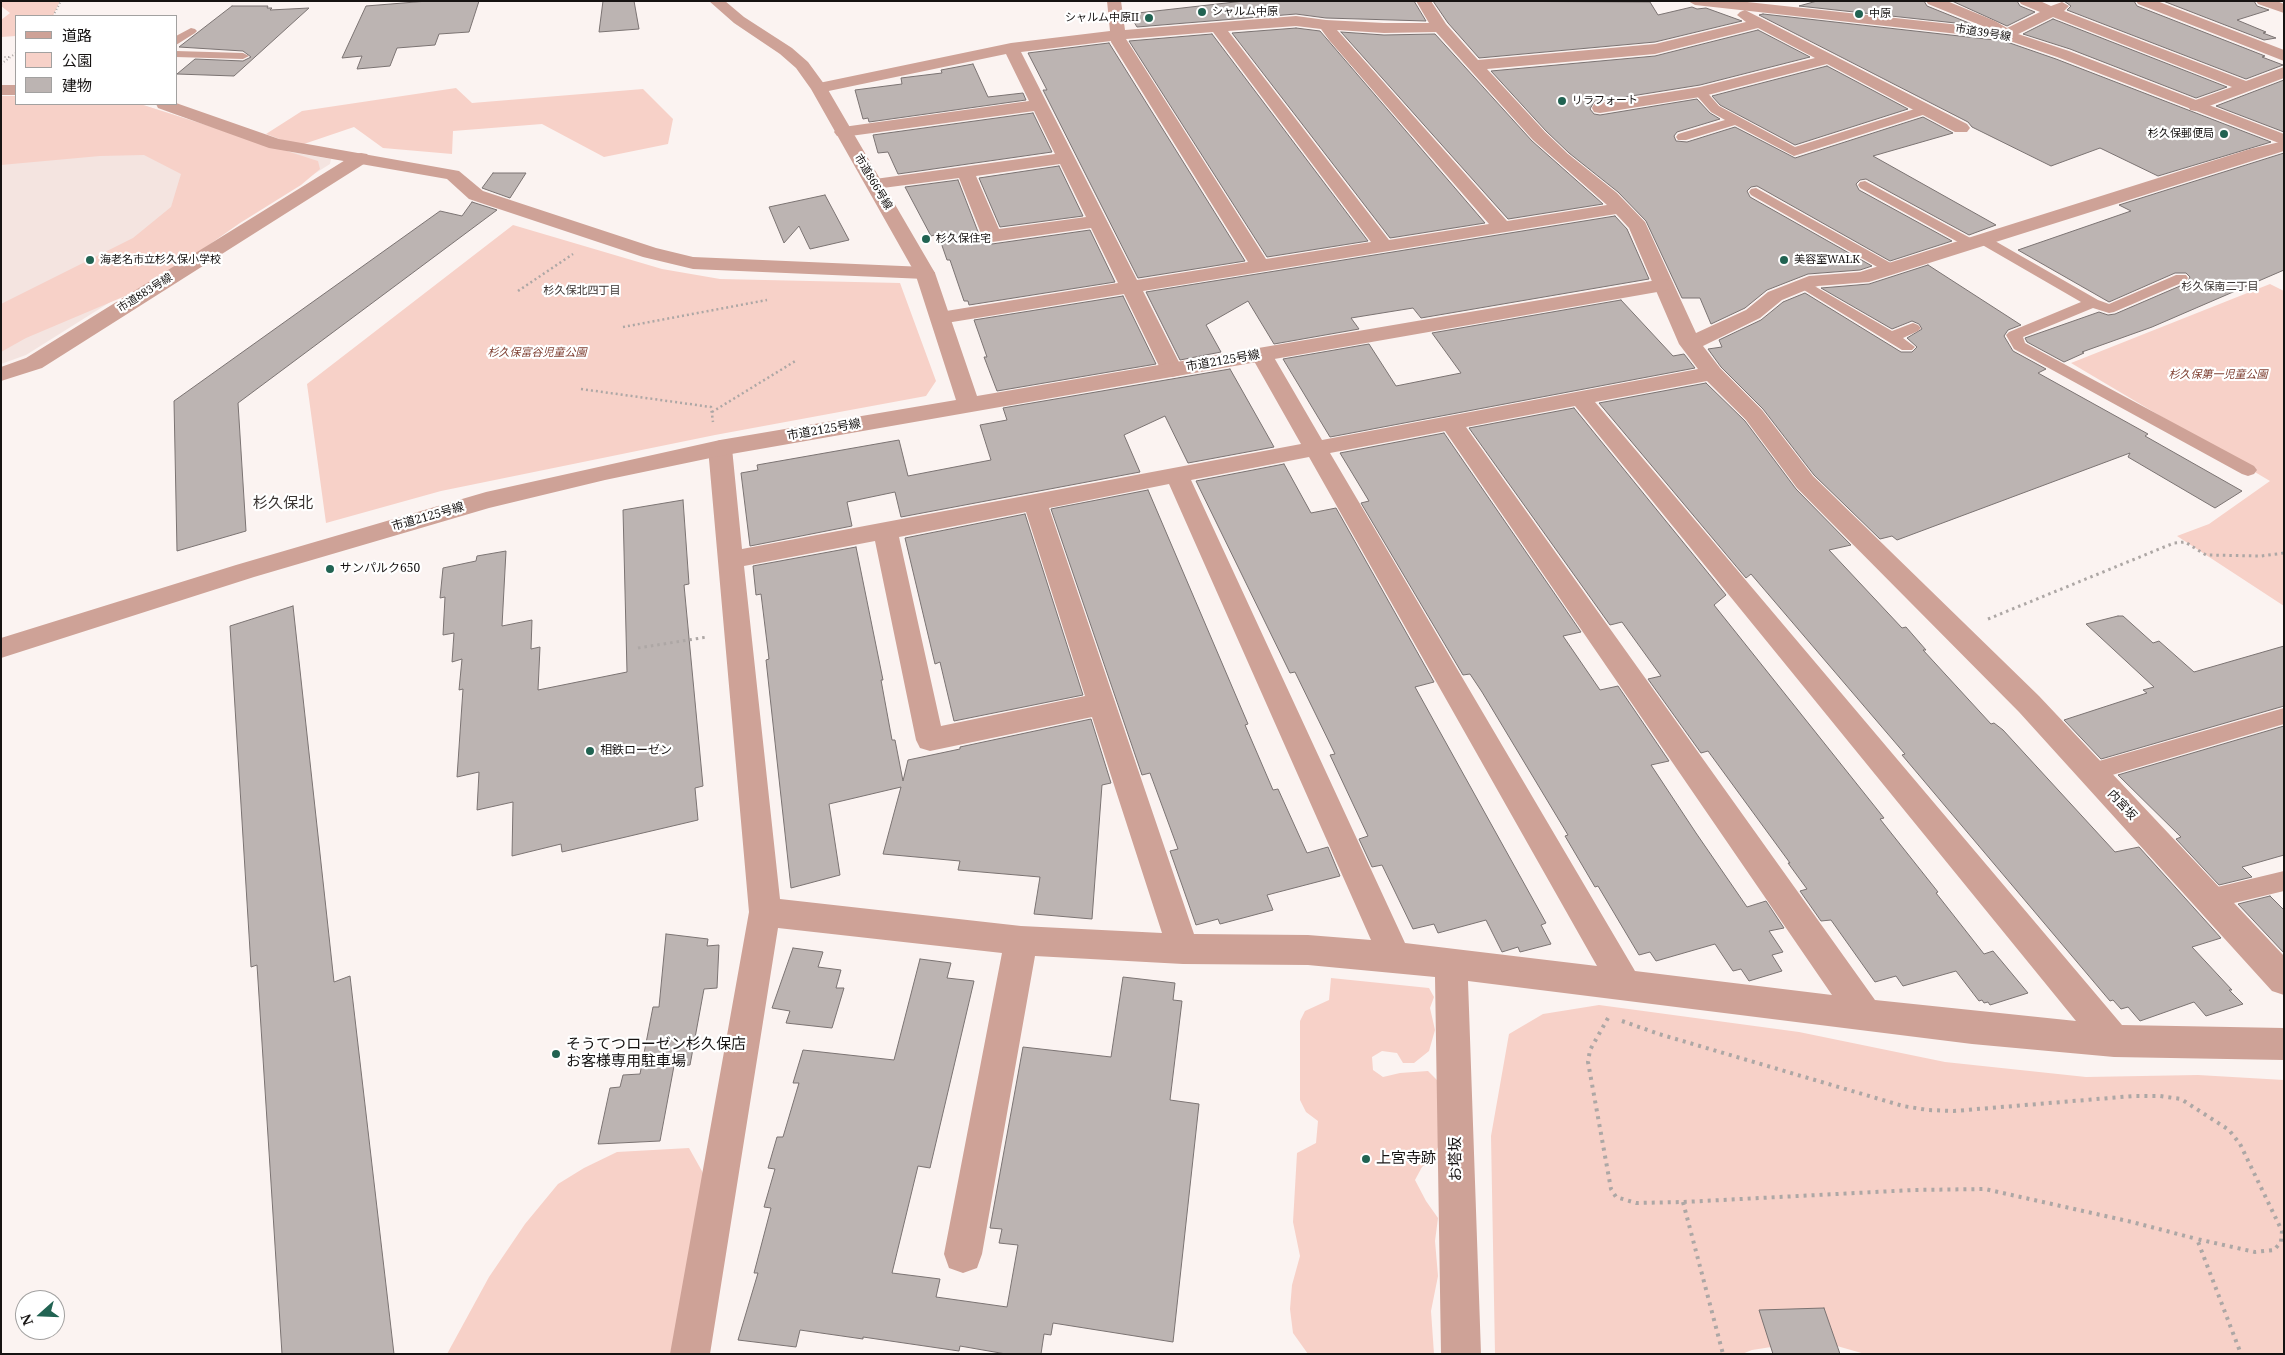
<!DOCTYPE html>
<meta charset="utf-8">
<style>
body{margin:0}
#map{position:relative;width:2285px;height:1355px;overflow:hidden;background:#fbf3f1;font-family:"Noto Serif","Noto Sans JP",serif}
canvas{display:block}
.frame{position:absolute;inset:0;border:2px solid #161312;pointer-events:none}
.legend{position:absolute;left:15px;top:15px;width:162px;height:90px;box-sizing:border-box;background:#fff;border:1px solid #a2a1a0;margin:0;padding:6px 9px;list-style:none;font-size:15px;color:#161312}
.legend li{display:flex;align-items:center;gap:10px;height:25px}
.legend b{width:25px;border:1px solid #a2a1a0}
.north{position:absolute;left:15px;top:1290px;width:50px;height:50px;box-sizing:border-box;background:#fff;border:1px solid #a2a1a0;border-radius:50%;rotate:250deg;font-size:14px;font-weight:700;line-height:20px;text-align:center;color:#161312}
.north::after{content:'';display:block;margin:auto;width:18px;height:22px;background:#216352;clip-path:polygon(50% 0,100% 100%,50% 72%,0 100%)}
</style>
<div id="map">
<canvas width="2285" height="1355"></canvas>
<div class="frame"></div>
<ul class="legend">
<li><b style="height:6px;background:#cea297"></b>道路</li>
<li><b style="height:14px;background:#f7d1c8"></b>公園</li>
<li><b style="height:14px;background:#bcb4b2"></b>建物</li>
</ul>
<div class="north">N</div>
</div>
<script>
const ctx = document.querySelector('canvas').getContext('2d');
ctx.lineJoin = 'round';
function fillPath(path, color) {
  ctx.fillStyle = color;
  ctx.fill(path, 'evenodd');
}
function poly(rows) {
  const path = new Path2D();
  for (const r of rows) {
    path.moveTo(r[0], r[1]);
    for (let i = 2; i < r.length; i += 2) path.lineTo(r[i], r[i + 1]);
  }
  return path;
}
function stroke(path, color, width, dash) {
  ctx.strokeStyle = color;
  ctx.lineWidth = width;
  ctx.lineCap = dash ? 'butt' : 'round';
  ctx.setLineDash(dash || []);
  ctx.stroke(path);
}
function drawText(font, color, halo, rows, align = 'center') {
  ctx.font = font + ' "Noto Serif","Noto Sans JP",serif';
  ctx.lineWidth = 4.5;
  ctx.setLineDash([]);
  ctx.textBaseline = 'middle';
  ctx.strokeStyle = halo;
  ctx.fillStyle = color;
  for (const [text, x, y, turn = 0] of rows) {
    ctx.save();
    ctx.translate(x, y);
    ctx.rotate((+turn || 0) * Math.PI / 180);
    ctx.textAlign = isNaN(turn) ? turn : align;
    if (halo) ctx.strokeText(text, 0, 0);
    ctx.fillText(text, 0, 0);
    ctx.restore();
  }
}
const built = poly([
 [1,96,16,96,16,104,140,104,291,152,331,159,330,164,26,355,1,364]
]);
const green = poly([
 [1,1,60,1,53,16,16,16,16,36,1,37,1,20,10,13,1,6],
 [456,88,472,103,643,89,673,119,668,144,604,157,542,124,453,131,452,154,383,148,354,127,298,146,266,134,302,111],
 [1,96,16,96,16,104,140,104,318,161,320,169,301,185,240,223,159,280,130,294,26,338,1,352,1,304,133,238,171,207,181,174,144,155,100,156,1,165],
 [513,225,662,269,720,279,900,283,936,381,926,396,715,435,441,491,326,523,307,384],
 [2270,284,2284,291,2284,606,2177,536,2209,524,2270,481,2071,363],
 [1331,978,1429,988,1434,997,1430,1008,1435,1030,1429,1051,1414,1063,1403,1063,1397,1053,1382,1051,1372,1057,1373,1070,1383,1077,1400,1073,1428,1071,1440,1083,1442,1140,1432,1158,1422,1167,1415,1180,1426,1201,1438,1218,1435,1241,1438,1276,1431,1311,1434,1354,1308,1354,1293,1333,1290,1309,1292,1285,1300,1256,1293,1222,1297,1153,1316,1143,1318,1121,1306,1112,1300,1100,1300,1021,1305,1011,1329,1000],
 [1599,1005,1799,1032,1945,1062,2086,1077,2198,1075,2284,1080,2284,1354,1865,1354,1816,1340,1752,1350,1742,1354,1495,1354,1491,1136,1509,1034,1543,1014],
 [689,1148,703,1173,680,1354,447,1354,489,1277,525,1224,558,1184,584,1168,617,1152]
]);
const building = poly([
 [428,1,479,1,469,32,439,34,435,45,397,48,390,66,357,69,362,56,342,58,366,6,428,1],
 [603,1,634,1,639,29,599,32,603,1],
 [1244,1,1414,1,1426,21,1326,18,1296,14,1137,27,1129,14,1244,1],
 [1433,1,1650,2,1658,15,1692,7,1697,9,1706,8,1742,21,1655,42,1479,58,1448,23,1433,1],
 [1817,1,1924,1,1927,6,1974,25,1799,6,1817,1],
 [1952,1,2017,1,2020,6,2035,12,2007,26,1952,1],
 [2064,1,2134,1,2137,6,2265,56,2262,57,2283,65,2246,79,2067,10,2071,6,2064,1],
 [2163,1,2254,1,2257,6,2269,10,2237,20,2266,32,2263,33,2276,38,2264,40,2163,1],
 [232,6,268,6,267,8,272,8,270,10,309,8,234,76,177,74,195,59,243,61,251,57,243,51,179,47,232,6],
 [1763,14,2004,41,2056,59,2271,142,2158,176,2100,148,2051,166,1972,127,1968,122,1759,15,1763,14],
 [2053,19,2227,87,2196,98,2070,49,2023,34,2053,19],
 [1296,28,1320,31,1485,223,1390,238,1232,33,1296,28],
 [1758,30,1810,57,1700,85,1594,102,1590,109,1594,114,1600,115,1697,99,1710,113,1720,119,1677,132,1674,136,1676,141,1687,142,1735,127,1795,158,1923,117,1953,133,1873,156,1996,225,1969,235,1866,179,1860,180,1856,184,1859,190,1952,241,1890,261,1757,186,1751,187,1747,191,1750,197,1872,266,1860,270,1808,274,1767,290,1745,308,1711,324,1700,298,1682,298,1646,221,1618,192,1569,153,1546,131,1491,71,1655,56,1758,30],
 [1341,32,1384,35,1435,34,1532,141,1603,204,1508,219,1341,32],
 [1212,34,1368,241,1267,257,1129,41,1212,34],
 [1109,43,1245,261,1138,278,1043,90,1047,90,1028,53,1109,43],
 [973,64,988,97,1023,93,1026,100,869,122,868,118,863,119,855,90,902,84,901,78,942,73,941,70,973,64],
 [1827,66,1908,109,1795,145,1720,105,1712,96,1827,66],
 [2284,80,2284,132,2216,106,2284,80],
 [1033,113,1052,152,898,174,888,152,878,153,873,135,1033,113],
 [2284,153,2284,270,2152,327,2082,352,2084,353,2064,362,2027,342,2025,338,2099,312,2108,315,2115,314,2187,283,2190,277,2186,273,2175,273,2109,302,2018,250,2131,211,2119,205,2284,153],
 [1059,166,1083,216,1000,227,979,178,1059,166],
 [493,173,526,173,510,198,482,188,493,173],
 [958,180,980,237,984,242,992,244,1090,230,1115,282,969,305,968,301,964,301,950,260,947,260,938,234,931,236,905,187,958,180],
 [825,195,849,240,810,249,799,226,784,243,769,207,825,195],
 [472,202,497,210,238,403,246,531,177,551,174,401,440,211,462,216,472,202],
 [1615,216,1627,229,1649,279,1421,318,1413,308,1351,318,1359,329,1274,344,1248,301,1206,325,1221,352,1180,360,1146,292,1615,216],
 [1928,265,2021,325,2008,330,2004,336,2013,351,2046,369,2038,373,2148,434,2145,436,2242,491,2215,508,2128,457,2130,453,1897,540,1892,536,1880,539,1814,475,1763,409,1721,367,1708,349,1722,347,1719,340,1761,320,1783,302,1805,293,1901,352,1912,352,1917,347,1907,338,1922,329,1919,324,1912,321,1892,329,1821,288,1869,284,1928,265],
 [1123,296,1156,364,997,391,984,357,987,357,974,320,1123,296],
 [1621,300,1673,356,1684,354,1695,368,1330,437,1283,359,1369,344,1396,386,1461,373,1432,333,1621,300],
 [1230,369,1274,447,1188,463,1165,416,1124,435,1140,472,901,517,895,492,847,502,852,526,750,546,741,473,758,470,757,465,899,440,908,476,991,460,980,425,1007,420,1003,408,1230,369],
 [1706,383,1745,421,1796,489,1851,545,1829,550,1902,628,1906,627,1926,650,1923,650,1991,724,1994,723,2003,730,2115,852,2139,847,2221,938,2192,947,2232,990,2229,990,2243,1004,2206,1016,2194,1002,2140,1021,2128,1007,2121,1009,2113,1000,2110,1001,1902,755,1905,754,1751,574,1746,578,1599,403,1706,383],
 [1574,408,1726,595,1714,605,1884,818,1880,819,1938,892,1936,893,1984,954,1993,951,2028,993,1990,1005,1988,1002,1984,1003,1982,1000,1979,1001,1956,971,1903,986,1896,976,1875,982,1831,920,1821,921,1800,891,1807,889,1788,863,1790,863,1708,751,1701,753,1648,679,1661,676,1622,622,1610,625,1469,428,1574,408],
 [1444,433,1581,632,1563,636,1600,690,1618,686,1669,761,1651,765,1696,833,1747,907,1766,901,1784,928,1769,931,1783,952,1772,955,1782,971,1749,981,1741,969,1733,971,1715,944,1656,961,1650,952,1639,955,1598,886,1595,887,1565,836,1568,835,1482,692,1470,674,1463,675,1361,503,1369,501,1340,453,1444,433],
 [1284,464,1311,513,1336,508,1434,682,1415,687,1546,923,1541,925,1551,944,1520,952,1518,947,1502,952,1486,920,1438,933,1434,924,1413,929,1382,865,1372,867,1359,839,1368,836,1330,755,1335,754,1295,672,1290,673,1196,481,1284,464],
 [1148,490,1248,724,1245,725,1273,790,1278,789,1307,853,1328,847,1340,876,1267,895,1273,910,1220,924,1218,919,1196,925,1170,851,1178,849,1150,773,1142,775,1051,509,1148,490],
 [683,500,689,584,684,585,703,786,695,788,698,820,562,852,561,844,512,856,513,802,477,810,479,772,457,777,463,689,459,690,462,659,452,662,454,633,443,635,445,597,440,598,443,568,476,561,477,556,506,551,502,626,532,620,531,649,540,647,538,690,627,672,623,510,683,500],
 [1025,514,1083,695,954,721,940,662,935,664,905,538,1025,514],
 [856,547,883,680,881,680,892,740,895,740,903,781,908,760,960,749,960,747,1091,719,1111,783,1102,785,1092,919,1034,914,1040,877,958,870,960,861,883,854,901,787,829,804,840,875,791,888,766,660,769,659,761,594,756,595,753,566,856,547],
 [293,606,334,982,350,976,394,1354,282,1354,257,965,251,967,230,626,293,606],
 [2118,616,2123,616,2153,643,2159,641,2194,672,2284,646,2284,706,2101,759,2064,720,2147,693,2143,690,2154,687,2086,624,2118,616],
 [2284,726,2284,855,2242,867,2252,877,2219,885,2176,839,2181,837,2118,775,2284,726],
 [2270,896,2284,910,2284,953,2238,904,2270,896],
 [666,934,708,939,707,946,719,945,717,988,704,989,690,1065,674,1066,660,1141,598,1144,610,1088,620,1087,623,1075,640,1074,653,1007,659,1007,666,934],
 [793,948,823,952,818,967,841,970,836,988,844,988,832,1028,786,1023,790,1011,772,1008,793,948],
 [920,959,951,963,947,978,974,981,930,1168,918,1166,892,1273,940,1279,936,1297,1007,1307,1018,1245,999,1243,1002,1229,990,1228,1023,1047,1111,1057,1123,977,1175,983,1173,1000,1182,1001,1170,1100,1199,1104,1173,1342,1053,1323,1051,1335,1044,1334,1041,1354,1006,1354,960,1346,959,1351,863,1337,863,1339,800,1330,796,1347,738,1340,758,1273,754,1273,771,1208,764,1207,775,1169,768,1168,777,1137,783,1137,799,1083,793,1083,803,1050,894,1060,920,959],
 [1824,1308,1840,1354,1773,1354,1759,1310,1824,1308]
]);
const pathFar3 = poly([
 [53,16,61,1],
 [1,57,10,57],
 [1,64,16,53]
]);
const pathFar2 = poly([
 [518,291,573,254],
 [623,327,767,300],
 [581,389,711,407,713,422],
 [712,412,797,360]
]);
const pathFar1 = poly([
 [1988,619,2174,543,2185,542,2206,555,2261,556,2284,553],
 [638,648,707,637]
]);
const path = poly([
 [1608,1018,1590,1050,1588,1062,1611,1189,1616,1197,1636,1203,1683,1202,1913,1190,1985,1189,2132,1222,2197,1239],
 [1622,1021,1659,1034,1903,1106,1928,1110,1954,1111,2133,1096,2160,1096,2181,1099,2229,1130,2240,1144,2282,1231,2281,1242,2274,1250,2255,1252,2197,1239,2241,1354],
 [1683,1202,1723,1354]
]);
const service = poly([
 [191,28,195,29,197,31,195,33,176,45,176,36,191,28],
 [176,51,243,53,249,56,243,59,176,57,176,51],
 [1700,88,1704,89,1719,106,1795,147,1921,107,1929,107,1931,110,1929,113,1794,156,1735,125,1686,140,1678,140,1676,137,1678,134,1725,120,1711,112,1696,95,1694,92,1700,88],
 [1865,181,1976,241,1978,237,1988,237,2098,300,2109,304,2176,275,2186,275,2188,278,2186,281,2114,312,2109,313,2093,308,2023,337,2025,343,2254,466,2257,470,2254,474,2248,476,2242,474,2014,349,2006,335,2009,332,2081,302,1979,243,1977,247,1967,247,1860,188,1858,185,1860,182,1865,181],
 [1756,188,1896,266,1898,269,1896,272,1886,272,1751,195,1749,192,1751,189,1756,188],
 [1804,280,1892,331,1913,323,1918,325,1921,328,1918,331,1903,338,1915,347,1912,350,1902,350,1799,287,1797,284,1799,281,1804,280],
 [2284,708,2284,724,2092,781,2084,778,2081,772,2084,766,2092,763,2284,708],
 [2284,871,2284,891,2209,909,2201,906,2197,899,2201,892,2209,889,2284,871]
]);
const minor = poly([
 [1107,1,1121,1,1125,30,1296,16,1326,20,1384,23,1429,23,1416,1,1431,1,1446,24,1478,60,1655,44,1746,22,1737,15,1740,12,1745,10,1967,124,1970,128,1967,132,1955,132,1827,64,1700,97,1600,113,1594,112,1592,108,1594,104,1600,103,1700,87,1815,58,1758,28,1655,54,1487,69,1545,132,1568,154,1617,193,1645,222,1696,333,1746,310,1768,292,1809,276,1860,272,2250,149,2284,141,2284,151,1869,282,1818,286,1811,288,1782,300,1760,318,1703,346,1720,368,1762,410,1813,476,2039,696,2284,956,2284,995,2272,991,2019,712,1797,488,1746,420,1707,381,1595,402,2122,1025,2284,1028,2284,1060,2114,1057,1972,1044,1468,981,1481,1354,1441,1354,1435,977,1308,965,1183,964,1035,956,982,1254,977,1268,963,1273,949,1268,944,1254,1002,953,778,928,710,1354,670,1354,749,912,708,448,712,443,720,440,728,443,732,448,742,549,1301,444,1250,354,1253,349,1261,348,1269,349,1272,354,1322,440,1698,369,1679,344,1629,228,1616,214,1143,291,1183,370,1180,375,1172,377,1164,375,1161,370,1124,294,940,324,933,322,930,318,933,314,940,312,1118,283,1091,228,992,242,985,240,982,236,959,178,875,189,869,188,866,184,869,180,875,179,1055,154,1034,111,843,137,837,136,834,132,837,128,843,127,1029,101,1006,54,819,93,813,91,811,88,813,85,819,83,1011,43,1110,31,1107,1],
 [1296,26,1321,29,1329,40,1489,224,1389,240,1228,31,1296,26],
 [1337,30,1384,33,1436,32,1533,140,1607,205,1507,221,1337,30],
 [1213,32,1371,242,1266,259,1126,39,1213,32],
 [1111,41,1111,42,1248,262,1137,280,1021,52,1111,41],
 [1060,164,1086,217,999,229,976,176,1060,164],
 [1575,406,2076,1021,1875,1000,1466,427,1575,406],
 [1445,431,1832,995,1635,971,1330,453,1445,431],
 [1309,457,1597,966,1405,943,1191,480,1309,457],
 [1169,484,1371,940,1308,935,1194,934,1049,508,1169,484],
 [1026,512,1085,696,941,726,899,537,1026,512],
 [875,541,916,740,920,748,930,751,1092,717,1162,933,1021,926,780,899,744,566,875,541],
 [1926,1,1947,1,1995,21,2007,28,2040,12,2021,4,2019,1,2040,1,2051,6,2062,2,2069,6,2064,11,2246,81,2284,67,2284,78,2196,111,2190,110,2188,106,2190,102,2232,87,2053,17,2006,40,1985,27,1928,4,1926,1],
 [2136,1,2157,1,2284,50,2284,61,2138,4,2136,1],
 [2256,1,2277,1,2284,4,2284,13,2258,4,2256,1],
 [1,85,16,85,16,95,1,95,1,85],
 [176,103,279,139,459,171,483,191,656,248,693,257,925,267,932,269,935,273,932,277,925,279,693,269,643,257,469,199,447,179,269,148,158,108,156,104,176,103]
]);
const tertiary = poly([
 [709,1,725,1,744,17,792,48,808,62,827,88,935,273,977,396,1663,279,1670,281,1673,285,1670,289,1663,291,720,456,605,480,489,508,254,577,1,658,1,638,236,565,486,492,720,440,956,400,915,273,811,89,796,68,780,54,734,23,709,1],
 [1688,1,1738,1,2006,30,2069,51,2284,134,2284,145,2057,57,2004,39,1695,5,1688,1],
 [361,153,367,154,370,158,367,162,42,368,1,381,1,367,26,358,355,154,361,153]
]);
const markers = [
 [1202,12,5,"#216352"],
 [1859,14,5,"#216352"],
 [1149,18,5,"#216352"],
 [1562,101,5,"#216352"],
 [2224,134,5,"#216352"],
 [926,239,5,"#216352"],
 [90,260,5,"#216352"],
 [1784,260,5,"#216352"],
 [330,569,5,"#216352"],
 [590,751,5,"#216352"],
 [556,1054,5,"#216352"],
 [1366,1159,5,"#216352"]
];
const farPoinames = [
 ["シャルム中原",1212,12],
 ["中原",1869,14],
 ["シャルム中原II",1139,18,"right"],
 ["リラフォート",1572,101],
 ["杉久保郵便局",2214,134,"right"],
 ["杉久保住宅",936,239],
 ["海老名市立杉久保小学校",100,260],
 ["美容室WALK",1794,260]
];
const farStreetnames = [
 ["市道39号線",1983,33,9],
 ["市道866号線",873,182,59],
 ["市道883号線",145,293,-32]
];
const farNeighbourhoodnames = [
 ["杉久保南二丁目",2220,287],
 ["杉久保北四丁目",582,291]
];
const farParknames = [
 ["杉久保富谷児童公園",537,353],
 ["杉久保第一児童公園",2218,375]
];
const streetNames = [
 ["市道2125号線",1223,361,-10],
 ["市道2125号線",824,430,-10],
 ["市道2125号線",428,517,-16],
 ["内宮坂",2122,805,47]
];
const poiNames = [
 ["サンパルク650",340,569],
 ["相鉄ローゼン",600,751]
];
const quarterNames = [
 ["杉久保北",283,504]
];
const nearPoinames = [
 ["そうてつローゼン杉久保店",566,1045],
 ["お客様専用駐車場",566,1062],
 ["上宮寺跡",1376,1159]
];
const nearStreetnames = [
 ["お塔坂",1456,1159,-91]
];
fillPath(built, '#f4e4e0');
fillPath(green, '#f7d1c8');
fillPath(building, '#bcb4b2');
stroke(building, '#7b7372', 1);
stroke(pathFar3, '#ada7a5', 2, [1, 2.5]);
stroke(pathFar2, '#ada7a5', 2.5, [2, 3]);
stroke(pathFar1, '#ada7a5', 3, [2.5, 4]);
stroke(path, '#ada7a5', 4, [3, 5]);
fillPath(service, '#cea297');
fillPath(minor, '#cea297');
fillPath(tertiary, '#cea297');
for (const [x, y, r, color] of markers) {
  const dot = new Path2D();
  dot.arc(x, y, r, 0, 2 * Math.PI);
  ctx.fillStyle = color;
  ctx.fill(dot);
  stroke(dot, '#fff', 2);
}
drawText('11px', '#161312', '#fff', farPoinames, 'left');
drawText('11px', '#161312', '#fff', farStreetnames);
drawText('11px', '#393331', '#fff', farNeighbourhoodnames);
drawText('italic 11px', '#7e3e30', '#fff', farParknames);
drawText('12px', '#161312', '#fff', streetNames);
drawText('12px', '#161312', '#fff', poiNames, 'left');
drawText('15px', '#393331', '#fff', quarterNames);
drawText('15px', '#161312', '#fff', nearPoinames, 'left');
drawText('15px', '#161312', '#fff', nearStreetnames);
</script>
